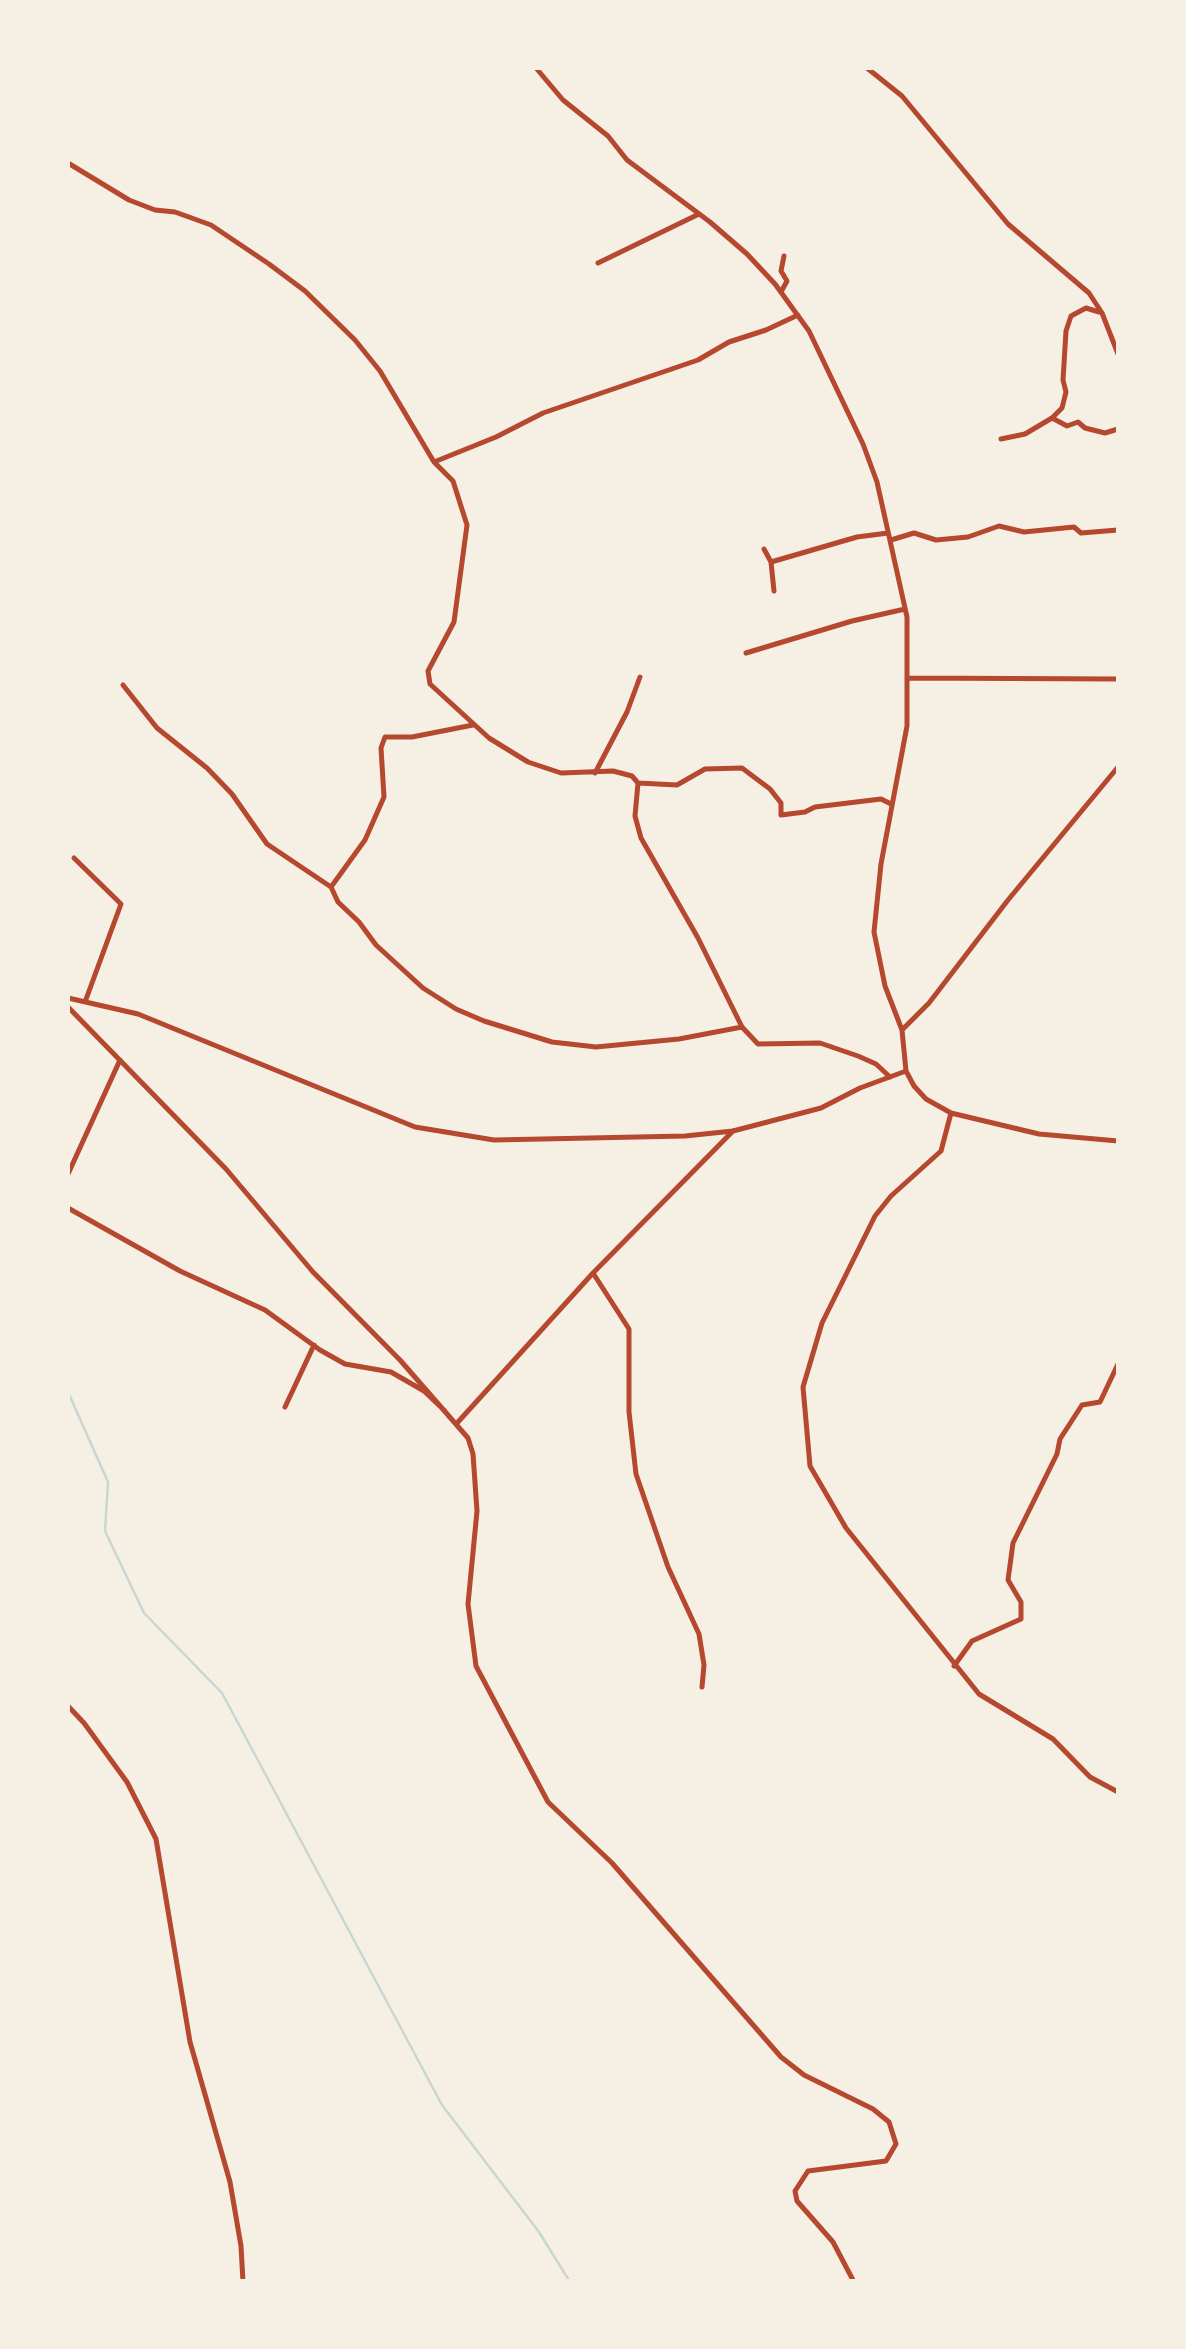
<!DOCTYPE html>
<style>
body{margin:0}
#map{position:relative;width:1186px;height:2349px;overflow:hidden;background:#f6efe4;font-family:"DM Sans",sans-serif}
canvas{display:block}
.frame{position:absolute;inset:0;border:70px solid #f6efe4;pointer-events:none}
</style>
<div id="map">
<canvas width="1186" height="2349"></canvas>
<div class="frame"></div>
</div>
<script>
const ctx = document.querySelector('canvas').getContext('2d');
ctx.lineJoin = 'round';
function poly(rows) {
  const path = new Path2D();
  for (const r of rows) {
    path.moveTo(r[0], r[1]);
    for (let i = 2; i < r.length; i += 2) path.lineTo(r[i], r[i + 1]);
  }
  return path;
}
function stroke(path, color, width, dash) {
  ctx.strokeStyle = color;
  ctx.lineWidth = width;
  ctx.lineCap = dash ? 'butt' : 'round';
  ctx.setLineDash(dash || []);
  ctx.stroke(path);
}
const stream = poly([
 [68,1392,108,1482,105,1531,144,1613,222,1693,442,2105,539,2232,570,2282]
]);
const minor = poly([
 [536,68,563,100,608,136,627,160,710,222,747,254,775,284,809,331,863,444,877,482,907,617,907,726,881,864,874,932,885,986,902,1030],
 [867,68,902,96,1008,224,1089,293,1102,313,1118,354],
 [68,163,129,200,155,210,175,212,211,225,269,264,305,291,355,340,380,371,434,462,453,481,467,525,454,622,428,671,430,684,489,738,528,762,561,773,613,771,632,776,638,783,635,816,641,838,698,938,742,1027],
 [598,263,699,214],
 [781,292,787,281,781,271,784,256],
 [1054,419,1067,426,1078,422,1085,428,1105,433,1118,429],
 [1001,439,1025,434,1052,418,1062,408,1066,392,1063,380,1066,331,1071,316,1086,308,1099,312],
 [434,462,496,437,543,413,698,360,729,342,766,330,798,315],
 [891,540,914,533,936,540,968,537,999,526,1024,532,1074,527,1081,533,1118,530],
 [764,549,771,562,774,591],
 [771,562,857,537,888,533],
 [746,653,852,621,905,609],
 [907,678,1118,679],
 [123,685,157,728,207,768,232,794,267,844,331,887,338,902,359,922,376,945,423,988,456,1009,484,1021,552,1042,596,1047,679,1039,742,1027,758,1044,820,1043,858,1056,876,1064,890,1077],
 [1118,767,1008,900,929,1003,902,1030,906,1071,914,1086,926,1099,951,1113,1039,1134,1118,1141],
 [595,773,627,712,640,677],
 [638,783,677,785,705,769,742,768,770,789,781,803,781,815,805,812,815,807,881,799,891,804],
 [74,858,121,904,85,1002],
 [331,887,365,840,384,797,381,748,385,737,412,737,473,725],
 [68,998,138,1014,415,1127,494,1140,685,1136,733,1131,821,1108,860,1088,906,1071],
 [68,1007,226,1169,313,1272,400,1360,468,1438,473,1454,477,1511,468,1604,476,1666,548,1802,612,1863,781,2057,804,2075,873,2109,889,2122,896,2144,886,2161,808,2171,795,2191,797,2201,833,2242,854,2282],
 [951,1113,941,1151,891,1196,875,1216,822,1323,803,1387,810,1466,846,1528,979,1694,1053,1739,1090,1777,1118,1792],
 [68,1174,120,1060],
 [68,1208,180,1271,265,1310,320,1350,345,1364,391,1372,424,1391,445,1411],
 [593,1273,629,1329,629,1412,636,1474,668,1567,699,1634,704,1665,702,1687],
 [285,1407,314,1345],
 [458,1422,593,1273,733,1131],
 [954,1666,972,1641,1021,1619,1021,1602,1008,1580,1013,1543,1057,1454,1060,1439,1082,1405,1100,1402,1118,1364],
 [68,1706,84,1723,127,1782,156,1839,190,2042,230,2182,241,2246,243,2282]
]);
stroke(stream, '#c9d6d2', 2.5);
stroke(minor, '#b5482f', 5);
</script>
